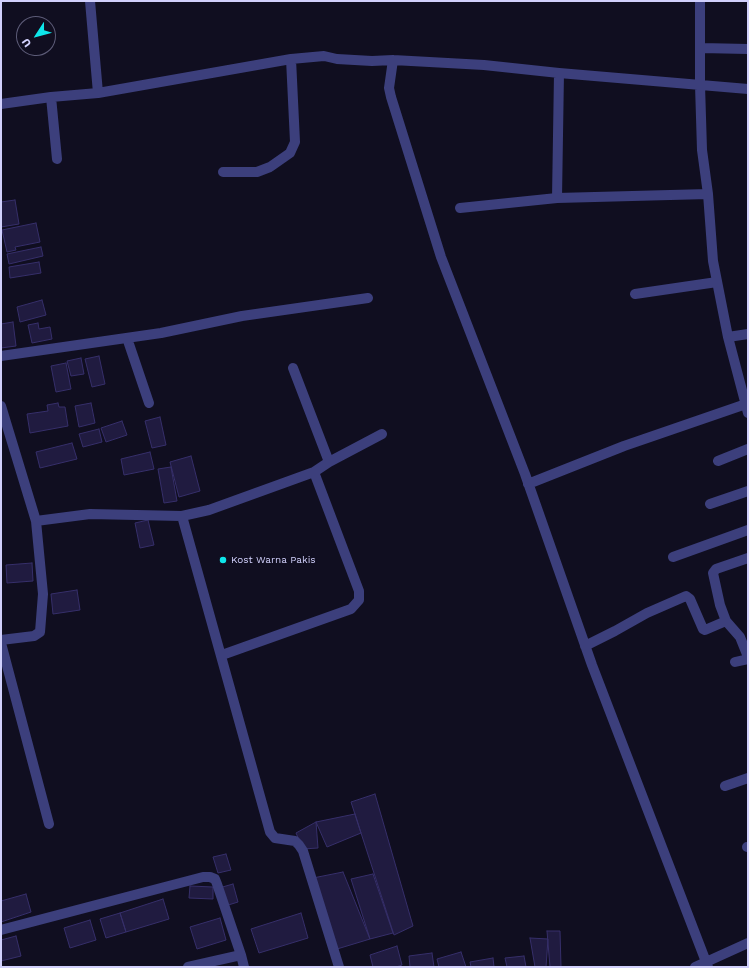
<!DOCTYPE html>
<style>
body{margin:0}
#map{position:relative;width:749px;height:968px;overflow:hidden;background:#100e20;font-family:"Work Sans",sans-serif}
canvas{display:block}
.frame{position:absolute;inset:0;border:2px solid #d1d0fc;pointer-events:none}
.north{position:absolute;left:16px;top:16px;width:40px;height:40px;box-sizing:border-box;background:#100e20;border:1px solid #5d5c78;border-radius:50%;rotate:234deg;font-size:11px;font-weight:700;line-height:16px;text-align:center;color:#d1d0fc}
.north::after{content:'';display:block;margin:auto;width:14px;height:18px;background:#0ee6ea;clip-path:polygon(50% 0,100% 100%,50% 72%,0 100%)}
</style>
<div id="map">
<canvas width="749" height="968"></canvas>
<div class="frame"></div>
<div class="north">U</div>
</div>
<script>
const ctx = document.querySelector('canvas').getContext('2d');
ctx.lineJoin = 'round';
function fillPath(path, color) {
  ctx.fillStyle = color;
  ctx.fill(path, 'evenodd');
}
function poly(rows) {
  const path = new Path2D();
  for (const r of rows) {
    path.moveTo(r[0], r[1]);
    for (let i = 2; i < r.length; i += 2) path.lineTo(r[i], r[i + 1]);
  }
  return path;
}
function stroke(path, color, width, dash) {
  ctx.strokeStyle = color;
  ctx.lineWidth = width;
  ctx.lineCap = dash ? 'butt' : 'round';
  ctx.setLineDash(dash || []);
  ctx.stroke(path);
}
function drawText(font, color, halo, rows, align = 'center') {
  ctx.font = font + ' "Work Sans",sans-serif';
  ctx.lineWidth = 4;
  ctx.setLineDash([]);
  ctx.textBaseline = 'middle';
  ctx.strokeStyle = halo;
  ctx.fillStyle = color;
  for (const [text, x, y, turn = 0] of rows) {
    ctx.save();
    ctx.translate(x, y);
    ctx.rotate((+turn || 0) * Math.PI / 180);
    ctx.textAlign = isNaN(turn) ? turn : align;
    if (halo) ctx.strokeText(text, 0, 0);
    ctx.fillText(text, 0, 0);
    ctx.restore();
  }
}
const building = poly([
 [15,200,19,224,1,227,1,202,15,200],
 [36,223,40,242,15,247,16,250,7,252,2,230,36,223],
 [41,247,43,256,9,264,7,254,41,247],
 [39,262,41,273,10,278,9,267,39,262],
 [42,300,46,315,20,322,17,307,42,300],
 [13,322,16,346,1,348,1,324,13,322],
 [38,323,39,329,50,327,52,339,32,343,28,325,38,323],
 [99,356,105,384,92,387,85,359,99,356],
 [81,358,84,374,71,376,67,361,81,358],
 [66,363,71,389,56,392,51,366,66,363],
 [58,403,59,407,65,407,68,426,30,433,27,414,48,411,47,405,58,403],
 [91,403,95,423,79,427,75,406,91,403],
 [160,417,166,445,152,448,145,421,160,417],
 [122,421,127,435,106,442,101,428,122,421],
 [99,429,102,442,83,447,79,434,99,429],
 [72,443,77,459,40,468,36,452,72,443],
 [150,452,154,469,124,475,121,459,150,452],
 [191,456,200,491,179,497,170,462,191,456],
 [171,467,177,501,164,503,158,469,171,467],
 [148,520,154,545,140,548,135,523,148,520],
 [32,563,33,581,7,583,6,565,32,563],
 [77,590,80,610,53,614,51,594,77,590],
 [375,794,413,926,394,935,351,802,375,794],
 [355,814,361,833,327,847,316,822,355,814],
 [316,822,318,848,303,849,296,833,316,822],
 [226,854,231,870,218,873,213,857,226,854],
 [343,872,370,939,337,949,313,878,343,872],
 [373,874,393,933,370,939,351,879,373,874],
 [233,884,238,902,225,906,219,888,233,884],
 [190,886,213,887,213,899,189,898,190,886],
 [26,894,31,912,1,922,1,901,26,894],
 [163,899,169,919,126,932,120,913,163,899],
 [120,913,126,932,106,938,100,919,120,913],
 [301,913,308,938,259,953,251,929,301,913],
 [220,918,226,940,197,949,190,927,220,918],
 [90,920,96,940,70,948,64,928,90,920],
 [547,931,560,931,561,967,550,967,547,931],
 [16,936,21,956,1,961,1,940,16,936],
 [530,938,548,939,546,967,535,967,530,938],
 [397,946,402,965,396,967,373,967,370,955,397,946],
 [461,952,466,967,439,967,437,959,461,952],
 [432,953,434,967,410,967,409,956,432,953],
 [524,956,526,967,507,967,505,958,524,956],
 [493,958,494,967,471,967,470,962,493,958]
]);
const minor = poly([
 [90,1,98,93],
 [700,1,700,85,702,150,708,194,713,261,728,337,748,413],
 [701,48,748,49],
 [393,60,389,88,391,97,441,257,525,474,592,665,708,967],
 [51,97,57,159],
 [1,104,51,97,98,93,291,59,324,56,337,59,372,61,393,60,484,65,559,73,748,89],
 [223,172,257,172,270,167,290,153,295,142,291,59],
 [557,198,559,73],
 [460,208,557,198,708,194],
 [635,294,717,282],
 [728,337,748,334],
 [127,338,149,403],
 [1,356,161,333,242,316,368,298],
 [1,406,36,521,90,514,182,516,209,510,314,472,329,462,293,368],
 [718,461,748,449],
 [329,462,382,434],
 [528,484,624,446,746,404],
 [710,504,748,491],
 [182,516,270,832,275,838,295,841,299,845,303,851,339,967],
 [673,557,748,530],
 [748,558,716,569,713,573,720,605,726,621,740,637,748,657],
 [1,640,34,636,40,632,43,594,36,521],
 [1,643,49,824],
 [585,646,615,631,647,613,686,596,690,599,703,629,705,630,726,621],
 [222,655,351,609,359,600,359,591,314,472],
 [735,662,748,659],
 [725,786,748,778],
 [747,847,748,847],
 [1,930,203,877,210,877,215,879,217,884,241,955,244,967],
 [188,967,241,955],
 [695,967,748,943]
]);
const markers = [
 [223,560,4,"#0ee6ea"]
];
const poiNames = [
 ["Kost Warna Pakis",231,560]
];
fillPath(building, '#201b40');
stroke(building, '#362f6a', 1);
stroke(minor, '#3c3f7c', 10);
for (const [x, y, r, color] of markers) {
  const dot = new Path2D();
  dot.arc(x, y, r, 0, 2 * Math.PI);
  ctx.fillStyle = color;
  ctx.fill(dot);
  stroke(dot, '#100e20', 1.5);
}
drawText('10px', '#d1d0fc', '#100e20', poiNames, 'left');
</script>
